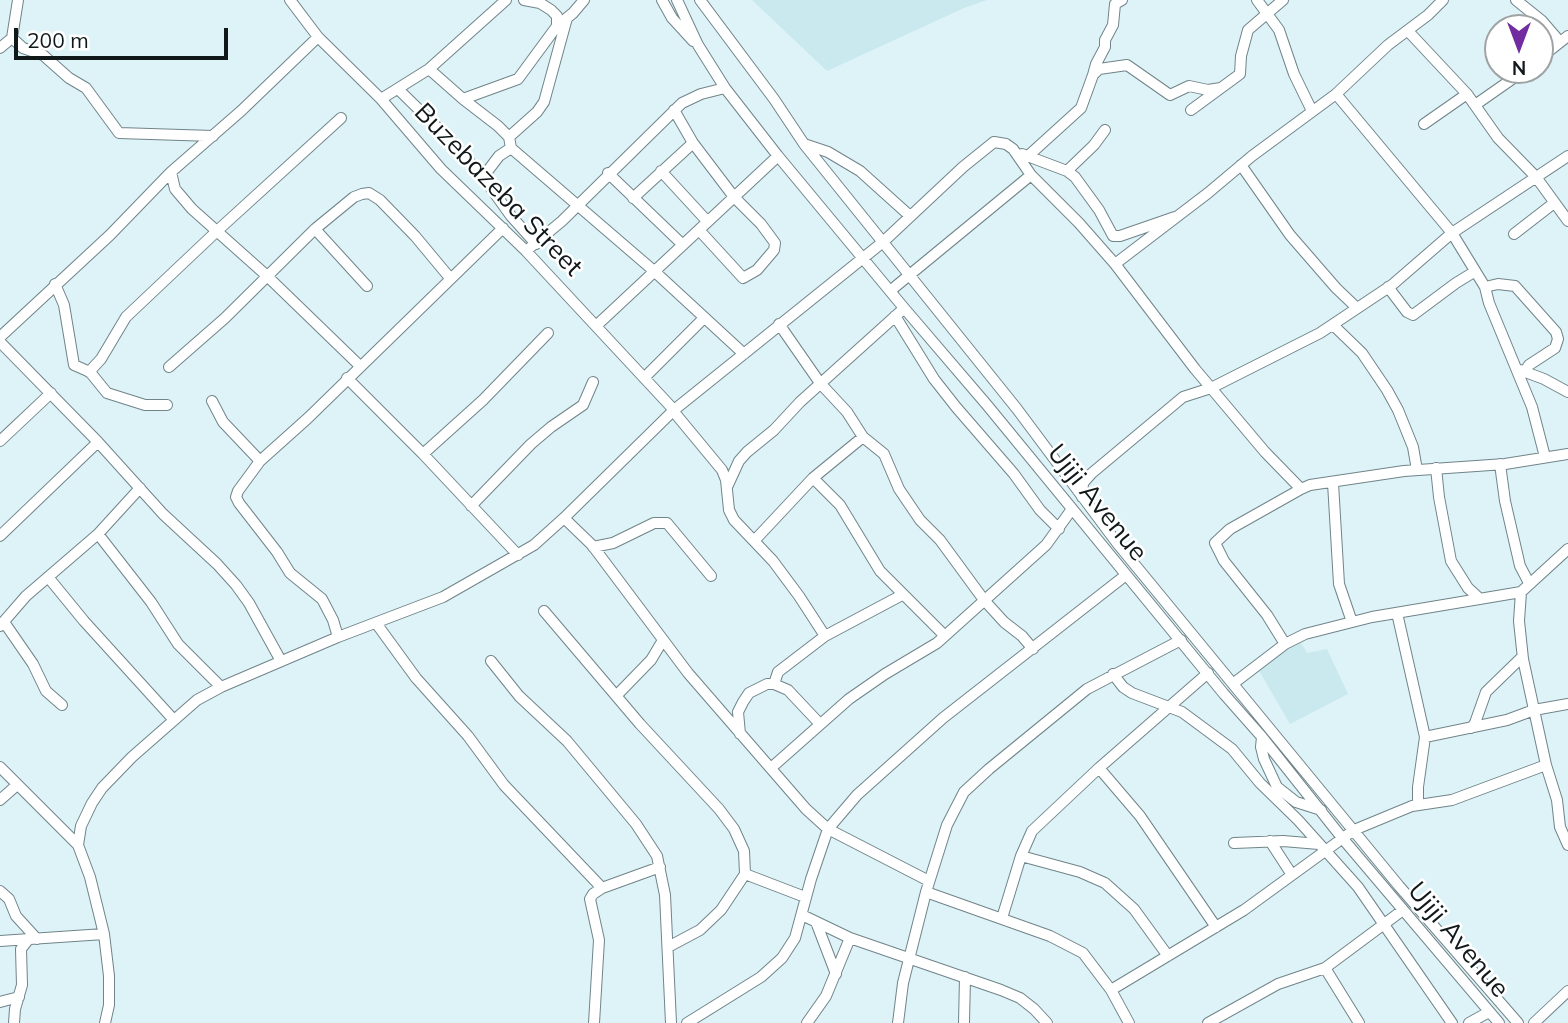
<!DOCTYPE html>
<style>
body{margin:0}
#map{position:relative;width:1568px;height:1023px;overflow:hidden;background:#ddf3f8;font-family:Mulish,sans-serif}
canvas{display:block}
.north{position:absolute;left:1484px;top:14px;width:70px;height:70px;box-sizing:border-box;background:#fff;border:2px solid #9fa3a3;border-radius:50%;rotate:180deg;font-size:19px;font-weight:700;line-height:28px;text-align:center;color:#101819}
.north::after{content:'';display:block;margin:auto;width:24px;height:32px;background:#712ca0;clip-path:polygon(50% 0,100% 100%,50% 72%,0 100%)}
.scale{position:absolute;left:14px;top:28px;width:214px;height:32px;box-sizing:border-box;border:4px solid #101819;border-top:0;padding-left:9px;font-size:21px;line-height:24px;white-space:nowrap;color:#101819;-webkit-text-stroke:5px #fff;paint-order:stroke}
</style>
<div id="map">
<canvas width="1568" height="1023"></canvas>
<div class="north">N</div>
<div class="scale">200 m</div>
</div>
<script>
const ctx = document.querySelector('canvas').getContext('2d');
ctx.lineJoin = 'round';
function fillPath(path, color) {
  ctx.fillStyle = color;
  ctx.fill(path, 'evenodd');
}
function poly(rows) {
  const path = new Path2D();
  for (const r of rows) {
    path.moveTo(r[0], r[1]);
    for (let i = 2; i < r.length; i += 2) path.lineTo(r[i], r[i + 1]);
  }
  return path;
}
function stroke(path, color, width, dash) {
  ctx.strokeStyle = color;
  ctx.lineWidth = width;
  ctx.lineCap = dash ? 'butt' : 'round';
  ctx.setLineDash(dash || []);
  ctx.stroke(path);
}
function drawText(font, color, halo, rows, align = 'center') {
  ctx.font = font + ' Mulish,sans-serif';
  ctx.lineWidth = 5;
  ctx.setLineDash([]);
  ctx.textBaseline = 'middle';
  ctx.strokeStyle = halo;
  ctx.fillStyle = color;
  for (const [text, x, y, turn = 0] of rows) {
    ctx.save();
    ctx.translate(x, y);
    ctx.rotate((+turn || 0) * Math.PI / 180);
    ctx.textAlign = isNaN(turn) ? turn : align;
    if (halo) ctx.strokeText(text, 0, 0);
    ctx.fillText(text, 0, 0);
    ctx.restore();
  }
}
const built = poly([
 [752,0,987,0,964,8,827,71],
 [1301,643,1307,653,1327,649,1348,694,1290,724,1258,669,1275,654]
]);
const minor = poly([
 [18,0,12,38,23,48,43,55,69,78,86,88,119,133,213,136],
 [290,0,318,37,381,99,441,169,526,251,674,410],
 [524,0,540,3,551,10,557,16,557,26],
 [662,0,672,18,693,41],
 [677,0,698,45,725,88,778,156,904,308,987,405,1224,694,1262,737,1343,839,1499,1023],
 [700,0,774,99,804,144,1017,409,1117,543,1399,886,1518,1023],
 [1257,0,1279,30,1294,74,1312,111],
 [1516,0,1542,21,1560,42],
 [1408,31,1467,94,1498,138,1536,177,1568,221],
 [0,48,12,38],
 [1540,58,1568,36],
 [429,69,463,99,498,126,509,137,511,148,654,271,744,354],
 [1093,75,1096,64,1105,47,1105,40,1113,25,1115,4,1122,0],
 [399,90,452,142,483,177,511,216,536,244],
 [1336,94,1452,233,1485,287,1489,303,1532,407,1545,457],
 [381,99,429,69,506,0],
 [463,99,518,79,557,26,573,13,584,0],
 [1475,105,1525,70],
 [674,110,693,143,734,197,761,224,775,243,774,250,757,270,743,278,699,230],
 [1191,110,1240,74,1241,56,1248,30,1283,0],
 [1424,124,1467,94],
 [509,137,537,112,544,102,567,18],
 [804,144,828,152,860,171,910,216],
 [1022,154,1067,171,1075,177,1099,210,1113,236,1120,236,1175,217],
 [1027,157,1081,108,1093,75,1099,69,1127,65,1170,95,1189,86,1208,90,1221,88],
 [1241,165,1290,235,1336,288,1357,308],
 [661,171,707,221],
 [1067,171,1094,145,1105,130],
 [171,172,175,189,192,209,266,275,360,366],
 [608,173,683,245],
 [483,177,499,156,511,148],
 [633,198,693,143],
 [315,229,367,286],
 [1514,234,1554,203],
 [526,251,562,221,682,103,701,94,725,88],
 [1115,264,1208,193,1252,156,1336,94,1388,45,1428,15,1443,0],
 [55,284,64,305,74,365,90,372,107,393,145,405,167,405],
 [1388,287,1407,312,1413,315,1456,283,1474,272],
 [1485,287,1498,284,1515,286,1556,332,1558,339,1555,348,1529,365,1525,371],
 [890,291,1031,175],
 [895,316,934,379,956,407,1014,474,1040,510,1059,529],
 [779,324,820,383,847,412,863,437,884,454,899,489,920,520,940,540,984,600,1004,622,1022,636,1033,649],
 [1333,325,1362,353,1387,390,1398,410,1413,447,1417,470],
 [596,326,778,156],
 [0,337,110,235,171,172,241,111,318,37],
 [0,342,98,442,163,514,217,564,236,585,249,603,281,661],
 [169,367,225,318,315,229,354,197,362,194,369,193,380,200,415,236,450,278],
 [1520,370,1544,379,1568,392],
 [89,372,101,359,126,317,217,231,341,118],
 [347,378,423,454,518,555],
 [644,378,704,318],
 [212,401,223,422,260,461],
 [674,412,722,470,726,480,729,510,734,520,773,561,799,596,825,636],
 [0,441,51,393],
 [423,454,483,400,548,333],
 [1500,464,1505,501,1520,566,1529,583],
 [1436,468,1439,497,1451,561,1468,588,1480,599],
 [813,478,840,505,880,571,945,636],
 [1333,483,1339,584,1352,622],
 [728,485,739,461,747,452,774,430,800,402,900,312],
 [1082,497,1083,483,1092,473,1183,397,1211,388,1320,333,1392,285,1452,233,1568,156],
 [471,506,531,444,551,427,583,405,593,382],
 [564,518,592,545,688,673,806,809,828,829,929,881],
 [98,534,151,602,178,644,221,687],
 [0,536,98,442],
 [754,541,813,478,863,437],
 [593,547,613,543,654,523,667,523,711,576],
 [48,577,84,621,173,719],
 [1521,592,1519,621,1523,659,1546,765,1557,800,1560,827,1568,845],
 [544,611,640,724,719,809,734,829,744,851,745,874,721,910,700,930,668,947],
 [1397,613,1425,737,1418,787,1418,804],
 [4,622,33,664,46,691,62,705],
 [376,623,416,678,468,736,504,785,602,888],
 [0,626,26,596,98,534,140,488],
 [338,637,333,620,322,599,290,573,277,552,239,503,236,497,238,491,260,461,308,418,503,228],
 [1285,644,1267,615,1224,561,1215,543,1230,529,1301,489],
 [491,661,519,696,567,741,636,824,657,856,665,895,671,1023],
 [1113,674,1123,687,1132,693,1182,712,1232,749,1260,783,1298,820,1358,887,1452,1023],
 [1234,683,1285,644,1305,634,1372,617,1521,592,1568,549],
 [774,684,778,672,825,636,902,595],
 [616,696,651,660,663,640],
 [1471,728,1475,723,1486,692,1522,657],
 [740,734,738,712,743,702,749,693,767,684,774,684,788,690,819,723],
 [1262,737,1261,747,1264,759,1277,787,1296,802,1321,810],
 [1425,737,1507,720,1534,710,1568,704],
 [0,767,78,845],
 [771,768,849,699,885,674,937,643,1046,545,1072,509],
 [1099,768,1140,816,1216,927],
 [0,800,17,785],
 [1270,841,1292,875],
 [1234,843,1283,841,1319,844],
 [1021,856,1080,872,1105,883,1134,909,1168,956],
 [745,874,805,897],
 [0,891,9,899,16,916,37,939],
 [926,892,1050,936,1083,953,1111,990,1129,1023],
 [802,915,850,938,1001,990,1020,998,1034,1009,1047,1023],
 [1002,918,1021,856,1032,831,1099,768,1208,673],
 [816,922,836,974],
 [0,941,104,934],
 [1325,968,1359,1023],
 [1111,990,1244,910,1354,830,1412,806,1452,800,1546,765],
 [0,1002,19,997],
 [14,1023,15,1009,22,985,21,949,28,940],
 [105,1023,109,1005,109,976,104,934,90,877,78,845,81,826,92,803,102,788,132,757,197,700,221,687,338,637,443,597,534,545,564,518,674,410,883,242,963,167,994,142,1006,144,1013,149,1031,175,1079,223,1115,264,1195,369,1265,452,1301,489,1310,485,1404,471,1505,464,1568,454],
 [594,1023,599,940,590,899,593,894,602,888,660,867],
 [687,1023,761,977,782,958,795,938,811,879,828,829,857,795,943,718,1126,575],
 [807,1023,826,996,850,938],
 [898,1023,903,983,926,892,947,825,964,792,989,769,1087,689,1181,640],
 [964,1023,965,977],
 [1208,1023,1278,984,1325,968,1403,910],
 [1469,1023,1489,1012],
 [1534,1023,1568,991]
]);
const streetNames = [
 ["Buzebazeba Street",498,190,46],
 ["Ujiji Avenue",1097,503,51],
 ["Ujiji Avenue",1458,940,50]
];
fillPath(built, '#c9e9ef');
stroke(minor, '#708489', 12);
stroke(minor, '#fff', 10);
drawText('26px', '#101819', '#fff', streetNames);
</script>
